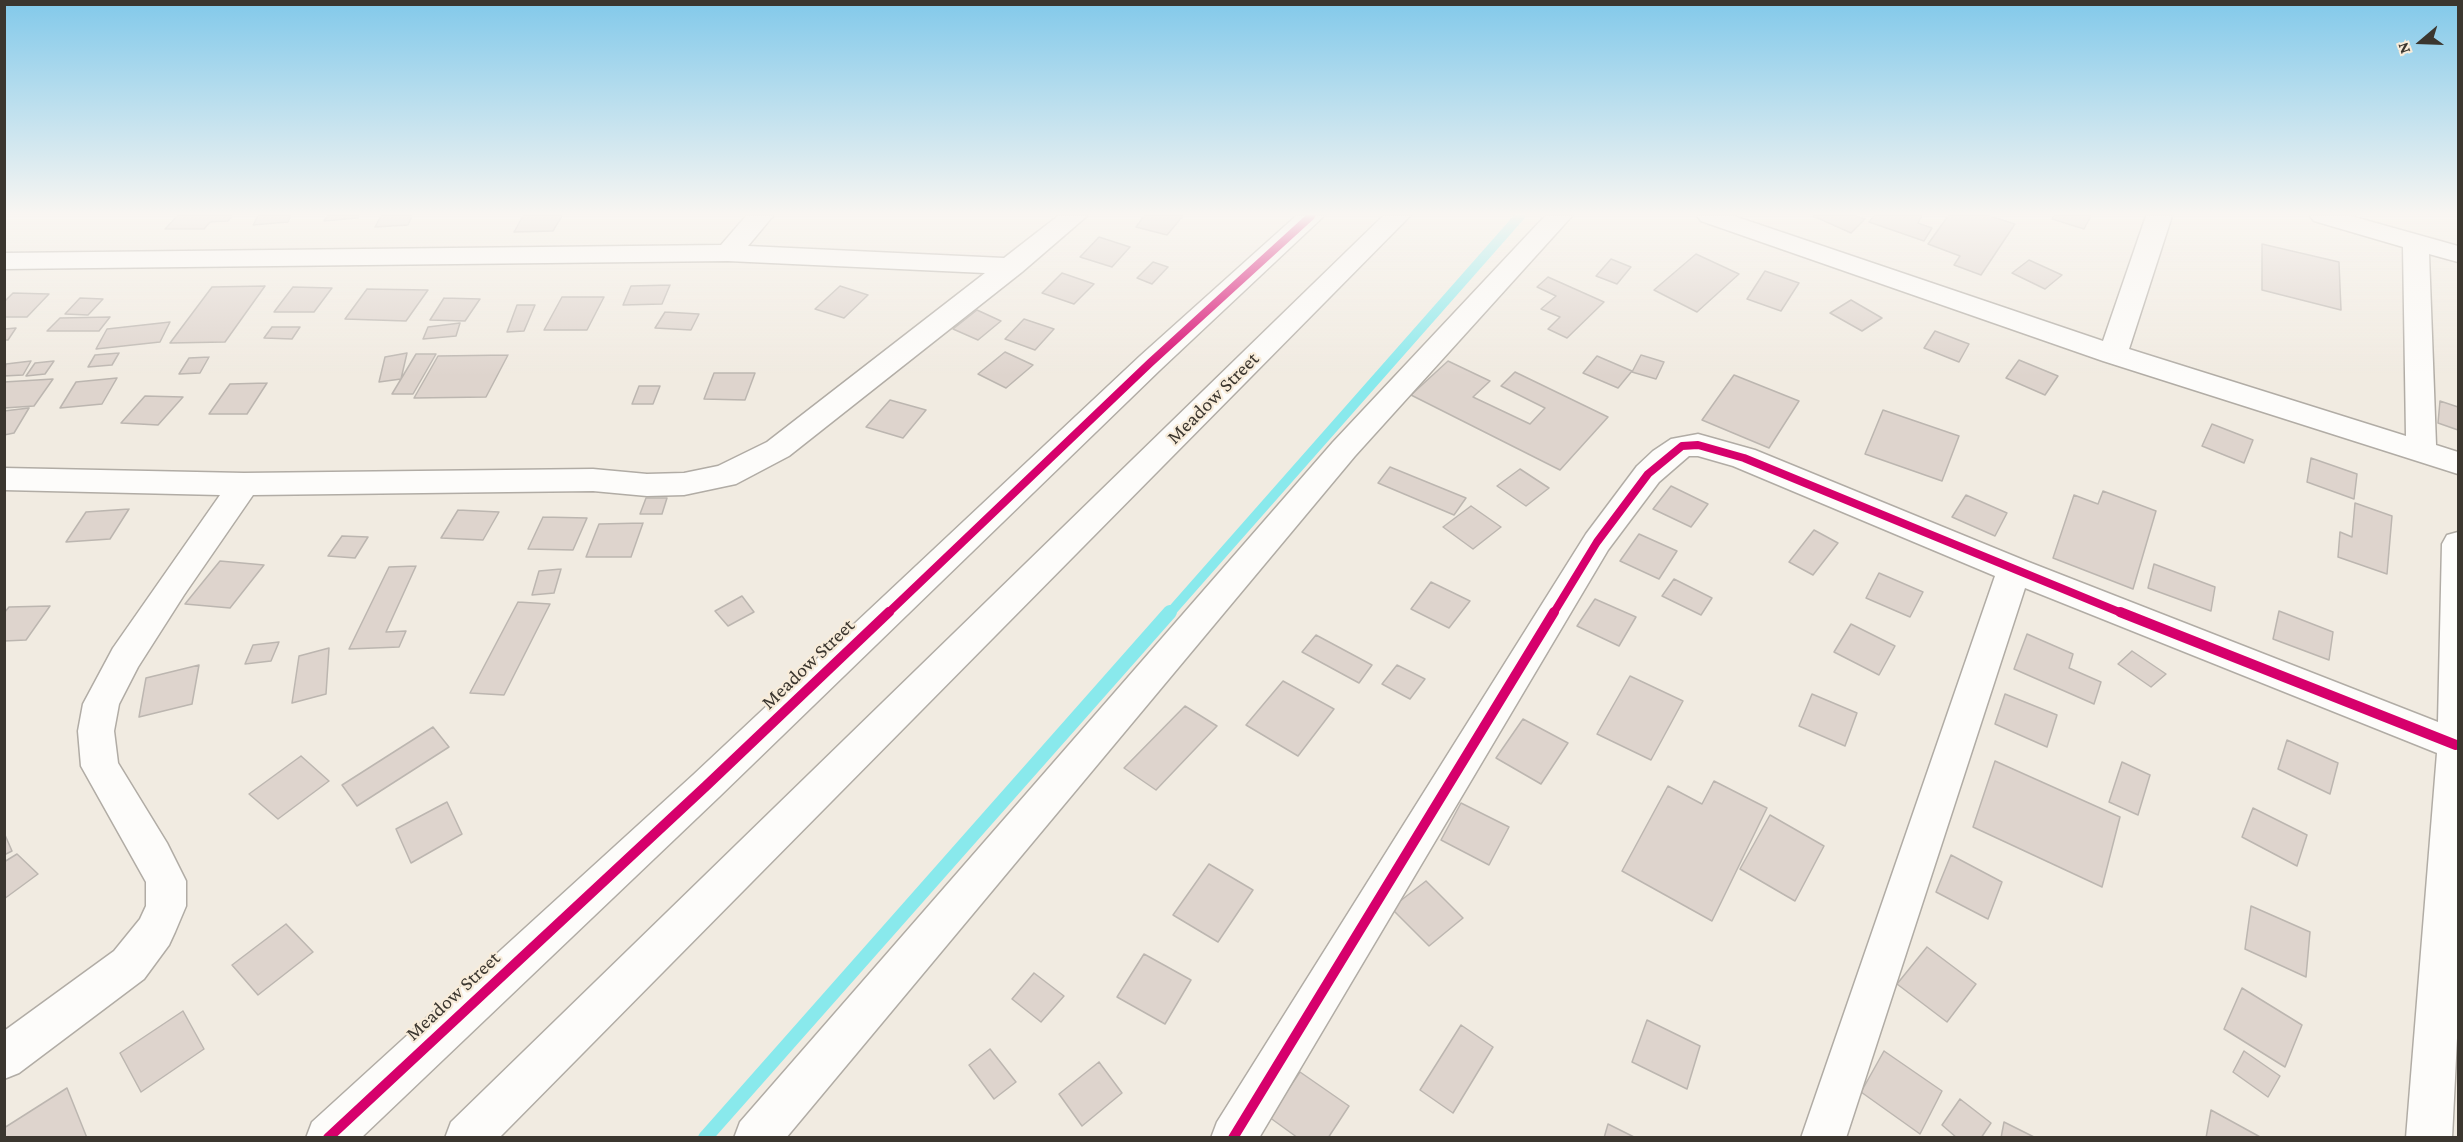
<!DOCTYPE html>
<style>
body{margin:0}
#map{position:relative;width:2463px;height:1142px;overflow:hidden;background:#f1ebe1;font-family:"Crimson Pro",serif}
canvas{display:block}
.frame{position:absolute;inset:0;border:6px solid #3b362f;pointer-events:none}
.north{position:absolute;left:2391px;top:12px;width:60px;height:60px;-webkit-text-stroke:4px #f8ecda;paint-order:stroke;rotate:251deg;font-size:16px;font-weight:700;line-height:24px;text-align:center;color:#3b362f}
.north::after{content:'';display:block;margin:auto;width:21px;height:27px;background:#3b362f;clip-path:polygon(50% 0,100% 100%,50% 72%,0 100%)}
</style>
<div id="map">
<canvas width="2463" height="1142"></canvas>
<div class="frame"></div>
<div class="north">N</div>
</div>
<script>
const ctx = document.querySelector('canvas').getContext('2d');
ctx.lineJoin = 'round';
function poly(rows) {
  const path = new Path2D();
  for (const r of rows) {
    path.moveTo(r[0], r[1]);
    for (let i = 2; i < r.length; i += 2) path.lineTo(r[i], r[i + 1]);
  }
  return path;
}
function stroke(path, color, width, dash) {
  ctx.strokeStyle = color;
  ctx.lineWidth = width;
  ctx.lineCap = dash ? 'butt' : 'round';
  ctx.setLineDash(dash || []);
  ctx.stroke(path);
}
function fillPath(path, color) {
  ctx.fillStyle = color;
  ctx.fill(path, 'evenodd');
}
function drawText(font, color, halo, rows, align = 'center') {
  ctx.font = font + ' "Crimson Pro",serif';
  ctx.lineWidth = 4.5;
  ctx.setLineDash([]);
  ctx.textBaseline = 'middle';
  ctx.strokeStyle = halo;
  ctx.fillStyle = color;
  for (const [text, x, y, turn = 0] of rows) {
    ctx.save();
    ctx.translate(x, y);
    ctx.rotate((+turn || 0) * Math.PI / 180);
    ctx.textAlign = isNaN(turn) ? turn : align;
    if (halo) ctx.strokeText(text, 0, 0);
    ctx.fillText(text, 0, 0);
    ctx.restore();
  }
}
const streamFar1 = poly([
 [1169,614,1520,216]
]);
const stream = poly([
 [705,1138,1170,612]
]);
const building = poly([
 [177,216,232,216,228,221,210,222,204,229,165,229,177,216],
 [258,216,291,216,288,222,253,225,258,216],
 [327,216,359,216,358,218,324,221,327,216],
 [381,216,412,216,408,225,375,227,381,216],
 [523,216,562,216,553,231,514,232,523,216],
 [1144,216,1183,216,1167,235,1136,227,1144,216],
 [1813,216,1857,216,1865,219,1851,233,1813,216],
 [1874,216,1922,216,1918,223,1932,228,1924,241,1869,222,1874,216],
 [1948,216,1990,216,2015,224,1981,275,1954,265,1960,256,1928,244,1948,216],
 [2054,216,2091,216,2084,229,2052,219,2054,216],
 [1099,237,1130,247,1112,267,1080,257,1099,237],
 [2262,244,2339,262,2341,310,2262,290,2262,244],
 [1696,254,1739,274,1697,312,1654,290,1696,254],
 [1611,259,1631,267,1617,284,1596,276,1611,259],
 [2029,260,2062,275,2045,289,2012,273,2029,260],
 [1153,262,1168,267,1152,284,1137,278,1153,262],
 [1765,271,1799,283,1781,311,1747,299,1765,271],
 [1062,273,1094,284,1074,304,1042,293,1062,273],
 [1548,277,1604,302,1567,338,1548,329,1560,317,1541,309,1556,296,1537,287,1548,277],
 [670,285,662,304,623,305,631,286,670,285],
 [265,286,225,342,170,343,212,287,265,286],
 [840,286,868,295,844,318,815,309,840,286],
 [293,287,332,288,314,312,274,312,293,287],
 [367,289,428,290,406,321,345,319,367,289],
 [13,293,49,294,27,317,4,317,4,302,13,293],
 [562,297,604,297,587,330,544,330,562,297],
 [80,298,103,299,88,315,65,314,80,298],
 [444,298,480,299,465,321,430,320,444,298],
 [1851,300,1882,318,1862,331,1830,313,1851,300],
 [517,305,535,305,524,331,507,332,517,305],
 [977,310,1001,321,978,340,953,329,977,310],
 [665,312,699,314,691,330,655,328,665,312],
 [110,317,99,331,47,331,60,318,110,317],
 [1024,319,1054,329,1035,350,1005,339,1024,319],
 [170,322,160,342,96,349,107,329,170,322],
 [460,323,456,336,423,339,428,327,460,323],
 [272,327,300,327,292,339,264,338,272,327],
 [16,328,8,340,4,340,4,329,16,328],
 [1935,331,1969,344,1959,362,1924,348,1935,331],
 [1005,352,1033,365,1006,388,978,374,1005,352],
 [119,353,112,365,88,367,95,355,119,353],
 [407,353,401,379,379,382,385,357,407,353],
 [416,354,436,354,413,394,392,394,416,354],
 [508,355,486,397,414,398,438,356,508,355],
 [1641,355,1664,362,1656,379,1632,372,1641,355],
 [1597,356,1632,371,1618,388,1583,373,1597,356],
 [209,357,200,373,179,374,189,358,209,357],
 [2019,360,2058,376,2045,395,2006,378,2019,360],
 [31,361,23,375,4,376,6,364,31,361],
 [54,361,45,374,26,376,35,363,54,361],
 [1448,361,1490,381,1473,397,1530,424,1545,408,1501,386,1515,372,1608,417,1560,470,1411,395,1448,361],
 [714,373,755,373,745,400,704,399,714,373],
 [1734,375,1799,401,1769,448,1702,420,1734,375],
 [117,378,102,404,60,408,76,382,117,378],
 [53,379,34,406,4,408,4,382,53,379],
 [267,383,247,414,209,414,230,384,267,383],
 [639,386,660,386,653,404,632,404,639,386],
 [145,396,183,397,158,425,121,423,145,396],
 [890,400,926,410,903,438,866,427,890,400],
 [2440,401,2458,407,2458,430,2438,423,2440,401],
 [29,408,14,433,4,435,4,411,29,408],
 [1883,410,1959,436,1942,481,1865,454,1883,410],
 [2212,424,2253,440,2244,463,2202,446,2212,424],
 [2311,458,2357,474,2354,499,2307,482,2311,458],
 [1390,467,1466,498,1454,515,1378,483,1390,467],
 [1520,469,1549,488,1526,506,1497,486,1520,469],
 [1671,486,1708,504,1691,527,1653,509,1671,486],
 [2103,491,2156,511,2133,589,2053,558,2074,495,2098,504,2103,491],
 [1966,495,2007,513,1995,536,1952,517,1966,495],
 [646,498,667,498,662,514,640,514,646,498],
 [2355,503,2392,516,2387,574,2338,557,2340,532,2352,537,2355,503],
 [1471,506,1501,527,1473,549,1443,527,1471,506],
 [129,509,110,539,66,542,86,512,129,509],
 [458,510,499,512,483,540,441,538,458,510],
 [543,517,587,518,573,550,528,549,543,517],
 [643,523,631,557,586,557,599,524,643,523],
 [1814,530,1838,543,1813,575,1789,562,1814,530],
 [1639,534,1677,551,1659,579,1620,561,1639,534],
 [342,536,368,537,355,558,328,556,342,536],
 [220,561,264,565,230,608,185,604,220,561],
 [2154,564,2215,587,2211,611,2148,588,2154,564],
 [416,566,386,632,406,631,399,647,349,649,389,567,416,566],
 [561,569,554,593,532,595,539,571,561,569],
 [1879,573,1923,592,1910,617,1866,598,1879,573],
 [1674,579,1712,598,1701,615,1662,596,1674,579],
 [1431,582,1470,601,1449,628,1411,609,1431,582],
 [742,596,754,612,728,626,715,611,742,596],
 [1595,599,1636,617,1619,646,1577,626,1595,599],
 [518,602,550,604,504,695,470,693,518,602],
 [50,606,26,640,4,641,4,613,9,607,50,606],
 [2279,611,2333,632,2329,660,2273,639,2279,611],
 [1851,624,1895,646,1879,675,1834,652,1851,624],
 [2027,634,2073,654,2069,668,2101,682,2094,704,2014,669,2027,634],
 [1316,635,1372,665,1359,683,1302,652,1316,635],
 [279,642,271,661,245,664,253,645,279,642],
 [329,648,326,694,292,703,299,656,329,648],
 [2132,651,2166,674,2151,687,2118,664,2132,651],
 [199,665,192,704,139,717,146,678,199,665],
 [1397,665,1425,679,1410,699,1382,684,1397,665],
 [1630,676,1683,701,1651,760,1597,734,1630,676],
 [1283,681,1334,709,1298,756,1246,725,1283,681],
 [1812,694,1857,713,1845,746,1799,726,1812,694],
 [2005,694,2057,715,2047,747,1995,724,2005,694],
 [1185,706,1217,726,1156,790,1124,768,1185,706],
 [1523,719,1568,743,1541,784,1496,758,1523,719],
 [433,727,449,747,357,806,342,785,433,727],
 [2287,740,2338,763,2330,794,2278,769,2287,740],
 [301,756,329,781,278,819,249,794,301,756],
 [1995,761,2120,817,2102,887,1973,827,1995,761],
 [2122,762,2150,775,2138,815,2109,802,2122,762],
 [1714,781,1767,808,1712,921,1622,871,1668,786,1702,804,1714,781],
 [447,802,462,834,411,863,396,829,447,802],
 [1461,803,1509,827,1489,865,1441,840,1461,803],
 [2253,808,2307,835,2297,866,2242,837,2253,808],
 [1770,815,1824,846,1795,901,1740,869,1770,815],
 [5,835,12,851,4,855,4,835,5,835],
 [17,854,38,874,4,899,4,862,17,854],
 [1951,855,2002,882,1988,919,1936,892,1951,855],
 [1209,864,1253,890,1218,942,1173,915,1209,864],
 [1426,881,1463,918,1429,946,1391,908,1426,881],
 [2251,906,2310,932,2306,977,2245,949,2251,906],
 [286,924,313,952,258,995,232,965,286,924],
 [1927,947,1976,984,1947,1022,1897,984,1927,947],
 [1144,954,1191,980,1165,1024,1117,997,1144,954],
 [1034,973,1064,996,1041,1022,1012,999,1034,973],
 [2242,988,2302,1025,2285,1067,2224,1029,2242,988],
 [183,1011,204,1049,141,1092,120,1053,183,1011],
 [1647,1020,1700,1046,1687,1089,1632,1062,1647,1020],
 [1461,1025,1493,1047,1453,1113,1420,1090,1461,1025],
 [990,1049,1016,1082,994,1099,969,1065,990,1049],
 [1884,1051,1942,1091,1920,1134,1861,1092,1884,1051],
 [2244,1051,2280,1076,2268,1097,2233,1072,2244,1051],
 [1099,1062,1122,1093,1082,1126,1059,1094,1099,1062],
 [1300,1072,1349,1106,1328,1138,1298,1138,1269,1117,1300,1072],
 [67,1088,87,1138,4,1138,4,1128,67,1088],
 [1960,1099,1991,1123,1981,1138,1957,1138,1942,1125,1960,1099],
 [2211,1110,2262,1138,2206,1138,2211,1110],
 [2004,1122,2036,1138,2001,1138,2004,1122],
 [1608,1124,1636,1138,1604,1138,1608,1124]
]);
const minor = poly([
 [746,216,773,216,748,246,1004,258,1058,216,1087,216,1022,272,789,456,736,484,684,495,647,496,593,491,253,495,184,595,138,667,119,704,114,731,118,763,167,843,186,881,186,906,175,932,169,945,144,979,19,1073,4,1079,4,1031,114,951,140,919,146,906,146,882,81,766,78,731,83,704,113,648,220,495,4,490,4,468,244,473,593,469,647,474,684,473,718,466,767,442,985,273,728,261,4,269,4,253,721,245,746,216],
 [1296,216,1324,216,1160,370,719,797,361,1138,306,1138,312,1122,693,775,1140,356,1296,216],
 [1383,216,1410,216,499,1138,445,1138,451,1122,1383,216],
 [1545,216,1572,216,1355,456,786,1138,734,1138,740,1122,1333,442,1545,216],
 [1697,216,1734,216,2103,341,2146,216,2172,216,2129,349,2406,436,2403,247,2314,221,2310,216,2351,216,2458,246,2458,262,2429,254,2436,445,2458,452,2458,474,2103,361,1701,221,1697,216],
 [1698,434,1755,450,2026,561,2438,722,2442,544,2447,535,2458,532,2458,1018,2452,1138,2406,1138,2437,753,2025,588,1846,1138,1801,1138,1995,576,1733,466,1698,456,1689,456,1659,482,1608,550,1259,1138,1211,1138,1217,1122,1586,534,1637,466,1653,451,1671,439,1698,434]
]);
const cyclewayFar1 = poly([
 [887,614,1150,363,1311,216],
 [1553,614,1597,542,1648,474,1682,446,1698,445,1744,458,2124,614]
]);
const cycleway = poly([
 [2120,612,2456,745],
 [328,1138,706,786,889,612],
 [1233,1138,1554,612]
]);
const streetNames = [
 ["Meadow Street",1213,398,-45],
 ["Meadow Street",808,664,-44],
 ["Meadow Street",453,996,-43]
];
stroke(streamFar1, '#89e9ec', 10);
stroke(stream, '#89e9ec', 14);
fillPath(building, '#ded4cd');
stroke(building, '#bcb6b0', 1.5);
stroke(minor, '#b1aca5', 3);
fillPath(minor, '#fdfcfa');
stroke(cyclewayFar1, '#d6006c', 8);
stroke(cycleway, '#d6006c', 10);
const sky = ctx.createLinearGradient(0, 0, 0, 376);
sky.addColorStop(0, '#82c9ea');
sky.addColorStop(0.57, '#f9f6f2');
sky.addColorStop(1, '#f9f6f200');
ctx.fillStyle = sky;
ctx.fillRect(0, 0, 2463, 376);
drawText('20px', '#3b362f', '#f8ecda', streetNames);
</script>
